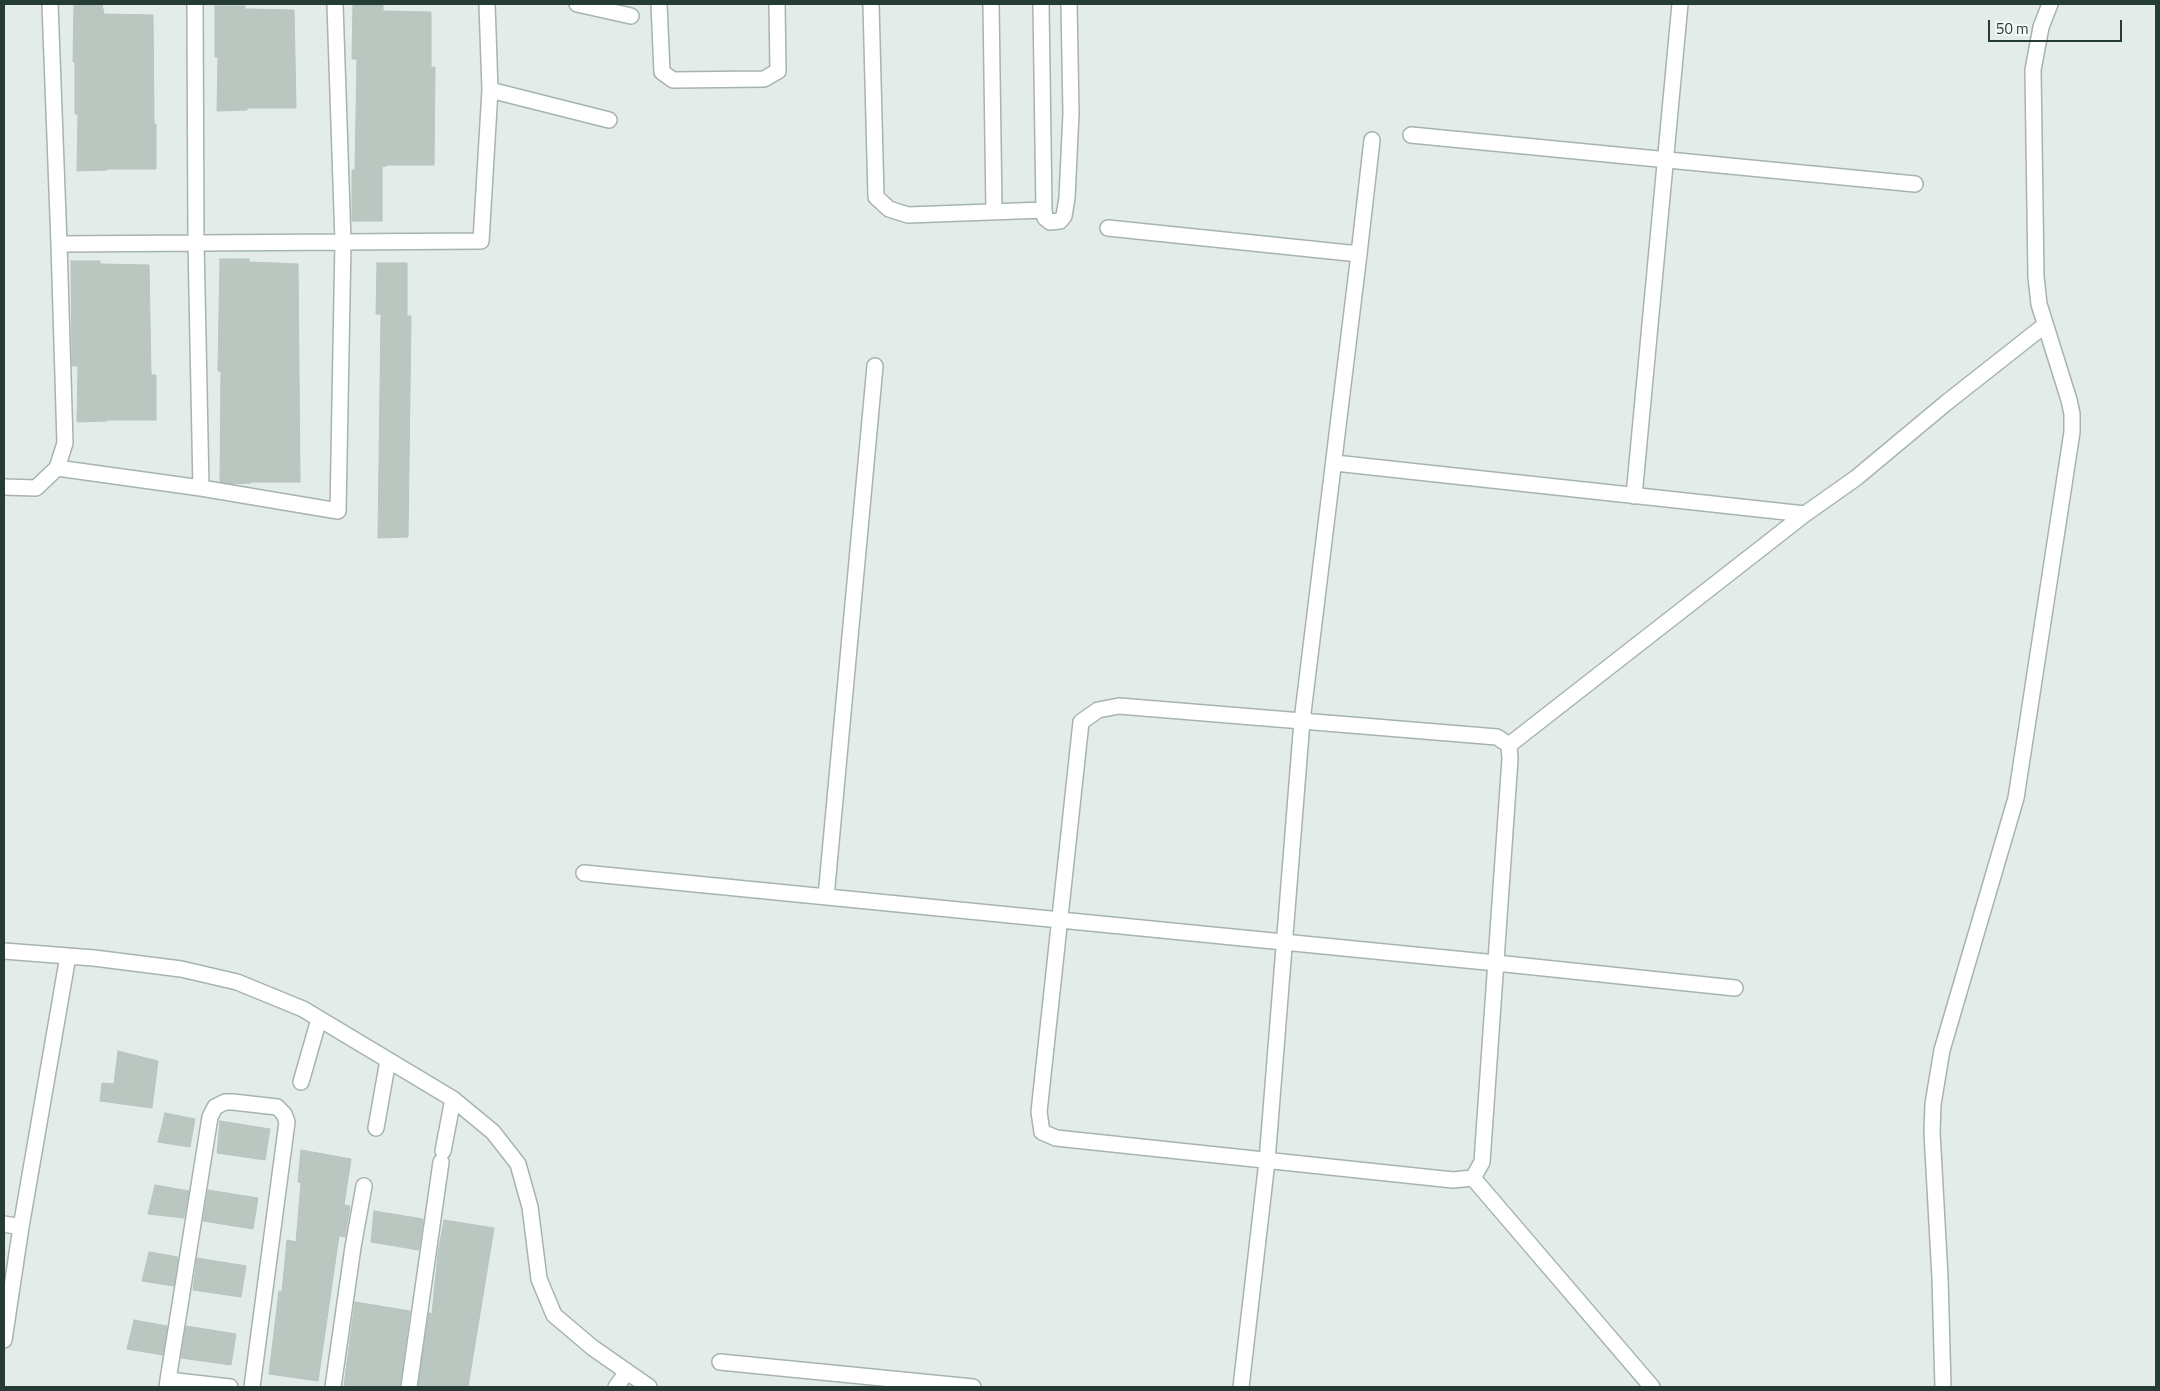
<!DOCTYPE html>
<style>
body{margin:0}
#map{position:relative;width:2160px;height:1391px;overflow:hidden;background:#e3ece8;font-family:"Titillium Web",sans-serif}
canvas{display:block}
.frame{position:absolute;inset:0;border:5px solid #243c34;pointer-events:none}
.scale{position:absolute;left:1988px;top:20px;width:134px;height:22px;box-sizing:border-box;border:2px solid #243c34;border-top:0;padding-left:6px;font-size:15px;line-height:18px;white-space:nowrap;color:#243c34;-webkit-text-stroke:4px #f4f9f6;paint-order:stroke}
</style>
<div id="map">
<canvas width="2160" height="1391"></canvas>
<div class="frame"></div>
<div class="scale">50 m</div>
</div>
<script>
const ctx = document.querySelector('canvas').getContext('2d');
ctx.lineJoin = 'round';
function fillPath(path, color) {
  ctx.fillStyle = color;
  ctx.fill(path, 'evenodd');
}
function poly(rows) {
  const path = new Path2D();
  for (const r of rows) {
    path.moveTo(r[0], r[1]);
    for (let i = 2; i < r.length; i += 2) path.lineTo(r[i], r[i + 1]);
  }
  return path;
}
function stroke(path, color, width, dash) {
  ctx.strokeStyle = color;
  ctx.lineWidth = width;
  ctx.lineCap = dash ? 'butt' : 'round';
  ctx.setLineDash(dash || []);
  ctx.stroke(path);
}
const building = poly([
 [74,4,102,4,104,14,153,15,154,124,156,124,156,169,107,169,107,170,77,171,78,114,75,114,75,62,73,62,74,4],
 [353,4,383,4,383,11,431,12,431,67,435,67,434,165,386,165,386,166,382,167,382,221,352,221,352,170,355,170,357,59,352,59,353,4],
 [215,6,245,6,245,9,294,10,296,108,247,108,247,110,217,111,218,57,215,57,215,6],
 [220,259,249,259,249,262,298,264,300,482,251,482,251,483,232,484,220,482,221,371,218,371,220,259],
 [71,261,100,261,100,264,149,265,151,375,156,375,156,420,107,420,107,421,77,422,78,366,72,366,71,261],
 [377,263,407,263,407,316,411,316,408,537,378,538,381,314,376,314,377,263],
 [118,1051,158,1061,152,1108,100,1101,102,1083,114,1084,118,1051],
 [165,1113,195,1119,190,1147,158,1142,165,1113],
 [220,1121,270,1129,265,1160,217,1153,220,1121],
 [301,1150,351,1159,344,1205,350,1206,345,1237,339,1236,318,1381,269,1374,279,1291,282,1292,287,1240,296,1242,301,1183,298,1182,301,1150],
 [155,1185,189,1191,184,1218,148,1214,155,1185],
 [208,1190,258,1198,253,1229,203,1221,208,1190],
 [374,1211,423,1219,419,1250,371,1242,374,1211],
 [444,1220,494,1228,468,1387,418,1387,429,1313,432,1314,438,1253,444,1220],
 [149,1252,178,1257,174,1286,142,1281,149,1252],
 [197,1258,246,1266,241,1297,193,1290,197,1258],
 [355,1302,410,1311,400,1387,361,1387,344,1385,355,1302],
 [134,1320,167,1326,163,1355,127,1349,134,1320],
 [186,1326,236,1334,231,1365,181,1358,186,1326]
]);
const minor = poly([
 [50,4,59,244,481,241,490,90,487,4],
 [195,4,196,242,201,488],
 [577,4,631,16],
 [659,4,662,72,673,80,764,79,778,71,777,4],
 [871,4,876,197,889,209,908,215,1044,210],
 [991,4,994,212],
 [1041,4,1044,210,1045,218,1050,222,1060,221,1064,216,1067,198,1071,113,1069,4],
 [490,90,609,120],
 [1411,135,1915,184],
 [1108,228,1359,254,1302,721,1267,1161,1241,1387],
 [59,244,65,443,57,468,201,488,338,511,343,242,335,4],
 [1359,254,1372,140],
 [1335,463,1805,514],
 [4,487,36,488,57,468],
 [1634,496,1680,4],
 [584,873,1496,963,1735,988],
 [826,897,875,366],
 [4,951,94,958,181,969,237,982,303,1009,453,1099,493,1132,518,1164,530,1207,539,1279,554,1315,593,1348,649,1387],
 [301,1082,319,1019],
 [376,1128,388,1060],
 [443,1151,453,1099],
 [1473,1178,1482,1162,1510,759,1509,745],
 [4,1224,21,1227],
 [4,1340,21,1227,68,956],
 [720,1362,973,1387],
 [168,1380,210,1117,215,1107,225,1102,233,1102,277,1107,284,1114,287,1122,252,1387],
 [167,1387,168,1380,230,1387],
 [333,1387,353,1247,364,1186],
 [409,1387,441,1162],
 [616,1387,627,1372],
 [1652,1387,1473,1178,1453,1180,1056,1138,1042,1132,1039,1112,1081,722,1098,710,1119,706,1497,737,1509,745,1805,514,1856,478,1946,403,2045,325],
 [1943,1387,1940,1278,1932,1132,1933,1104,1942,1050,2016,798,2072,432,2072,414,2069,400,2039,304,2036,277,2033,70,2041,27,2050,4]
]);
fillPath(building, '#b9c7c0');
stroke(building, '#b6c5be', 1);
stroke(minor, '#a6b4ae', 18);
stroke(minor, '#fff', 15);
</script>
